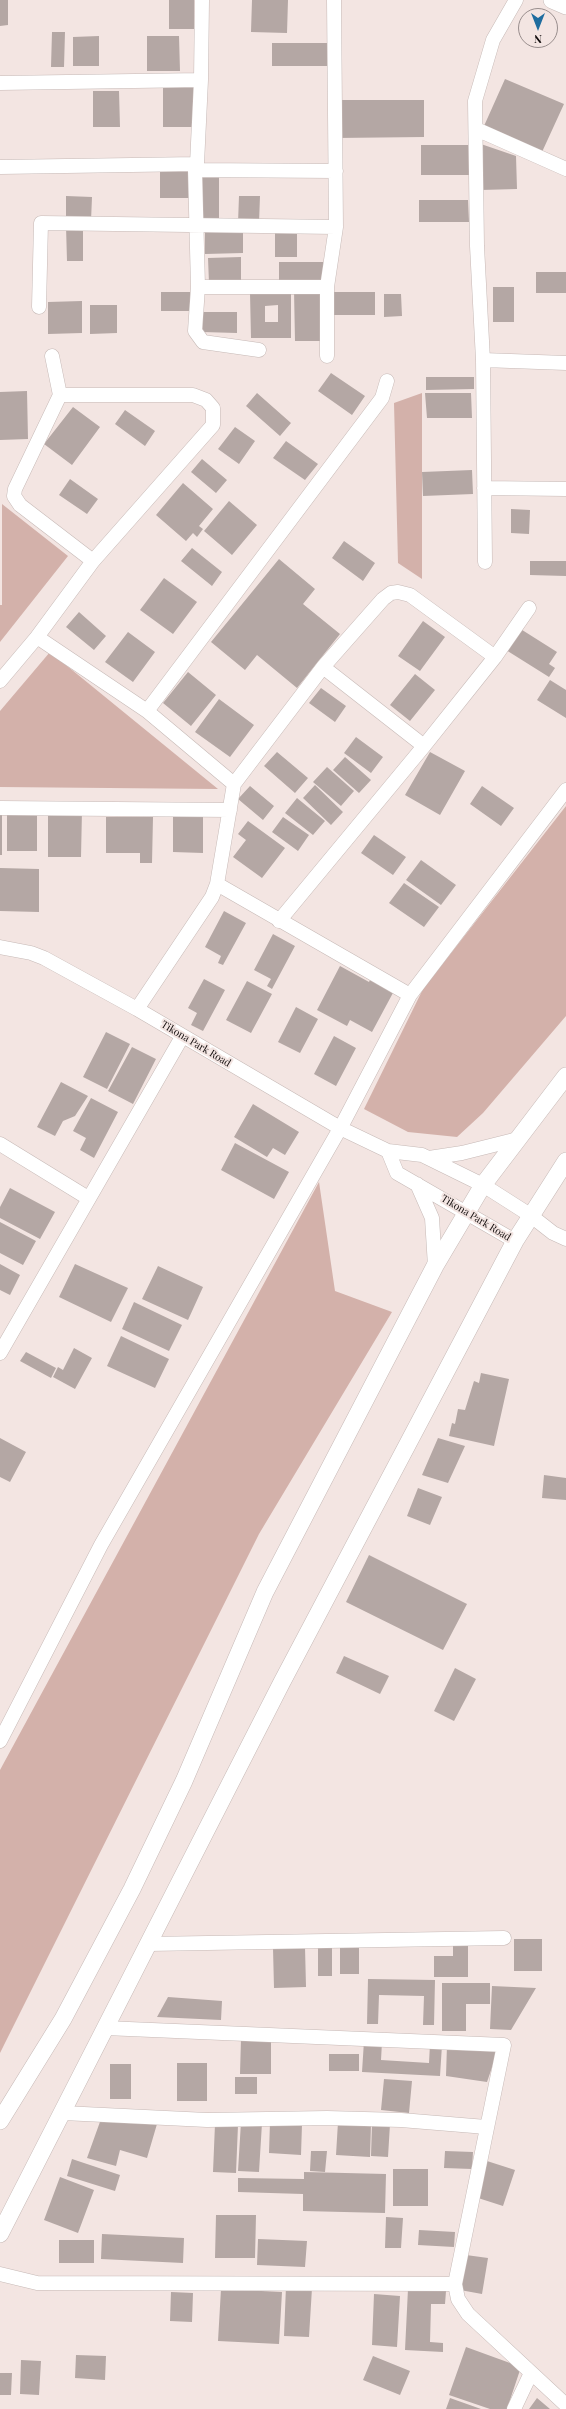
<!DOCTYPE html>
<style>
body{margin:0}
#map{position:relative;width:566px;height:2409px;overflow:hidden;background:#f3e5e2;font-family:"Playfair Display",serif}
canvas{display:block}
.north{position:absolute;left:518px;top:8px;width:40px;height:40px;box-sizing:border-box;background:#f3e5e2;border:1px solid #988d8c;border-radius:50%;rotate:180deg;font-size:11px;font-weight:700;line-height:16px;text-align:center;color:#0f0a0a}
.north::after{content:'';display:block;margin:auto;width:14px;height:18px;background:#1f6d9f;clip-path:polygon(50% 0,100% 100%,50% 72%,0 100%)}
</style>
<div id="map">
<canvas width="566" height="2409"></canvas>
<div class="north">N</div>
</div>
<script>
const ctx = document.querySelector('canvas').getContext('2d');
ctx.lineJoin = 'round';
function fillPath(path, color) {
  ctx.fillStyle = color;
  ctx.fill(path, 'evenodd');
}
function poly(rows) {
  const path = new Path2D();
  for (const r of rows) {
    path.moveTo(r[0], r[1]);
    for (let i = 2; i < r.length; i += 2) path.lineTo(r[i], r[i + 1]);
  }
  return path;
}
function stroke(path, color, width, dash) {
  ctx.strokeStyle = color;
  ctx.lineWidth = width;
  ctx.lineCap = dash ? 'butt' : 'round';
  ctx.setLineDash(dash || []);
  ctx.stroke(path);
}
function drawText(font, color, halo, rows, align = 'center') {
  ctx.font = font + ' "Playfair Display",serif';
  ctx.lineWidth = 4;
  ctx.setLineDash([]);
  ctx.textBaseline = 'middle';
  ctx.strokeStyle = halo;
  ctx.fillStyle = color;
  for (const [text, x, y, turn = 0] of rows) {
    ctx.save();
    ctx.translate(x, y);
    ctx.rotate((+turn || 0) * Math.PI / 180);
    ctx.textAlign = isNaN(turn) ? turn : align;
    if (halo) ctx.strokeText(text, 0, 0);
    ctx.fillText(text, 0, 0);
    ctx.restore();
  }
}
const green = poly([
 [422,393,422,579,398,563,394,403],
 [2,504,68,556,0,642,0,605,2,605],
 [50,652,218,789,0,787,0,711],
 [566,806,566,1016,483,1113,457,1137,408,1132,364,1109,423,989],
 [319,1182,335,1291,392,1312,259,1534,0,2053,0,1770]
]);
const building = poly([
 [0,0,8,0,8,25,0,26],
 [169,0,194,0,194,29,169,29],
 [252,0,288,0,287,33,251,32],
 [52,32,65,32,64,67,51,67],
 [99,36,99,66,73,66,73,37],
 [147,36,179,36,180,71,147,71],
 [272,43,329,43,329,66,272,66],
 [505,79,564,104,542,152,484,126],
 [163,82,195,82,195,127,163,127],
 [93,91,119,91,120,127,93,127],
 [336,100,424,100,424,137,336,138],
 [478,143,516,156,517,189,481,190],
 [421,145,471,145,471,175,421,175],
 [160,170,191,170,191,198,160,198],
 [200,172,219,172,219,219,201,220],
 [66,196,92,197,91,221,66,221],
 [239,196,260,196,259,223,238,223],
 [419,200,468,200,469,222,419,222],
 [66,226,83,226,83,261,67,261],
 [297,228,297,257,275,257,275,229],
 [205,232,243,232,243,253,205,254],
 [241,257,241,283,209,283,208,258],
 [279,262,323,262,323,286,279,286],
 [536,272,566,272,566,293,536,293],
 [493,287,514,287,514,322,493,322],
 [294,290,321,290,322,341,295,341],
 [161,292,190,292,190,311,161,311],
 [332,292,375,292,375,315,332,315],
 [250,293,291,293,291,338,251,338],
 [278,305,278,322,265,322,265,306],
 [384,294,401,294,402,316,384,317],
 [82,301,82,333,48,334,48,302],
 [90,305,117,305,117,333,90,334],
 [203,312,237,312,237,333,202,332],
 [331,373,365,396,352,415,318,391],
 [426,377,474,377,474,389,426,390],
 [27,391,28,439,0,440,0,392],
 [257,393,291,423,280,436,246,406],
 [425,393,471,393,472,418,427,418],
 [73,407,100,427,72,465,44,444],
 [125,410,155,431,145,446,115,424],
 [235,427,255,441,239,464,218,449],
 [286,441,318,464,305,480,273,458],
 [202,459,227,480,216,493,191,472],
 [472,470,473,494,423,496,422,472],
 [70,479,98,499,87,514,59,495],
 [183,483,213,509,199,526,203,529,197,537,193,533,186,541,156,515],
 [229,501,257,525,232,555,204,531],
 [511,509,530,510,529,534,511,533],
 [344,541,375,563,363,581,332,558],
 [192,548,222,572,212,586,181,561],
 [279,559,315,589,303,604,340,634,297,688,257,655,245,670,211,642],
 [530,561,566,561,566,576,530,575],
 [164,578,197,602,173,634,140,610],
 [79,612,106,636,94,650,66,627],
 [423,621,445,637,420,671,398,656],
 [519,628,557,652,549,664,555,668,549,677,506,650],
 [128,632,155,652,133,682,105,662],
 [188,672,216,695,191,726,163,703],
 [415,674,435,690,410,721,390,705],
 [550,680,566,690,566,718,537,700],
 [321,688,346,706,335,722,309,703],
 [219,699,254,725,230,757,195,732],
 [356,737,383,757,371,773,344,753],
 [277,752,308,778,295,793,264,766],
 [430,752,465,771,440,815,405,795],
 [345,757,371,780,359,793,333,770],
 [327,767,354,791,341,806,313,782],
 [315,785,343,812,331,825,303,798],
 [250,786,274,806,263,820,238,799],
 [482,786,514,808,501,826,470,804],
 [297,798,325,821,313,835,285,813],
 [48,810,82,810,81,857,48,857],
 [173,810,203,810,203,853,173,852],
 [0,814,2,814,2,855,0,855],
 [7,814,37,814,37,851,7,851],
 [106,817,153,817,152,863,140,863,140,853,106,853],
 [283,817,309,835,298,851,272,832],
 [248,821,285,848,262,878,233,857,246,840,238,834],
 [374,835,406,857,393,875,361,853],
 [421,860,456,885,441,905,406,880],
 [0,868,39,869,39,912,0,911],
 [404,883,439,907,424,927,389,903],
 [224,911,246,923,223,965,218,963,221,956,205,947],
 [273,934,295,946,272,989,267,986,271,979,254,970],
 [340,966,369,982,371,978,394,991,372,1032,350,1020,347,1026,317,1010],
 [204,979,225,990,203,1031,191,1025,197,1013,188,1008],
 [247,981,272,994,251,1033,226,1020],
 [296,1007,318,1019,300,1053,278,1042],
 [106,1032,130,1044,107,1089,83,1077],
 [334,1036,356,1048,336,1086,314,1074],
 [132,1047,156,1059,133,1104,108,1091],
 [61,1082,88,1096,75,1116,63,1121,55,1136,37,1127],
 [91,1098,118,1112,94,1158,80,1150,86,1138,73,1131],
 [253,1104,299,1132,285,1155,273,1148,267,1157,234,1137],
 [235,1143,289,1172,274,1199,221,1170],
 [10,1188,55,1212,40,1239,0,1218,0,1207],
 [0,1222,36,1241,23,1265,0,1253],
 [0,1264,20,1275,10,1295,0,1290],
 [75,1264,128,1288,111,1322,59,1297],
 [158,1266,203,1287,188,1320,142,1299],
 [134,1302,182,1325,169,1351,122,1329],
 [121,1336,169,1359,155,1388,107,1366],
 [74,1348,92,1358,75,1389,53,1377,58,1367,63,1370],
 [26,1352,56,1368,51,1378,20,1361],
 [481,1373,509,1379,494,1446,449,1436,452,1423,455,1424,458,1409,465,1410,474,1381,479,1383],
 [0,1438,26,1452,10,1482,0,1477],
 [438,1438,465,1446,448,1483,422,1475],
 [544,1475,566,1478,566,1500,542,1498],
 [418,1488,442,1497,430,1525,407,1516],
 [369,1555,467,1604,443,1650,346,1602],
 [344,1656,389,1676,380,1694,336,1673],
 [455,1668,476,1679,454,1721,434,1711],
 [514,1939,542,1939,542,1971,514,1971],
 [453,1943,468,1943,468,1977,434,1977,434,1956,453,1956],
 [318,1945,332,1945,332,1976,318,1976],
 [340,1945,359,1945,359,1974,340,1974],
 [305,1947,306,1987,274,1988,273,1948],
 [368,1979,435,1980,434,2025,423,2025,424,1996,379,1995,378,2024,367,2024],
 [442,1983,490,1983,490,2004,466,2004,466,2031,442,2031],
 [492,1986,536,1988,511,2030,490,2029],
 [168,1997,222,2001,221,2020,157,2017],
 [241,2039,271,2040,271,2074,240,2074],
 [364,2041,382,2042,381,2060,429,2063,430,2044,442,2045,440,2076,362,2072],
 [447,2045,499,2047,487,2082,446,2076],
 [329,2054,359,2054,359,2071,329,2071],
 [177,2063,207,2063,207,2101,177,2101],
 [110,2064,131,2064,131,2099,110,2099],
 [235,2077,257,2077,257,2094,235,2094],
 [384,2079,412,2081,409,2113,381,2110],
 [101,2119,157,2124,147,2158,120,2150,116,2166,87,2158],
 [241,2122,262,2123,259,2172,238,2171],
 [270,2122,302,2124,301,2155,269,2153],
 [338,2122,371,2124,370,2157,336,2155],
 [215,2124,238,2125,236,2173,213,2172],
 [372,2124,390,2124,388,2157,371,2156],
 [311,2151,327,2151,325,2172,310,2171],
 [445,2151,473,2152,472,2169,444,2168],
 [72,2159,120,2175,115,2191,67,2176],
 [487,2161,515,2170,503,2206,475,2197],
 [393,2169,428,2169,428,2206,393,2206],
 [304,2172,386,2174,385,2213,303,2211,303,2194,238,2192,238,2178,304,2179],
 [60,2177,94,2190,78,2233,44,2220],
 [216,2215,256,2215,255,2258,215,2258],
 [386,2217,403,2218,401,2248,385,2248],
 [419,2230,455,2232,454,2247,418,2245],
 [102,2234,184,2238,183,2263,101,2259],
 [258,2239,307,2241,305,2267,257,2265],
 [59,2240,94,2240,94,2263,59,2263],
 [466,2255,488,2258,482,2294,460,2290],
 [286,2286,312,2288,309,2337,284,2336],
 [221,2289,282,2292,279,2344,218,2341],
 [408,2289,446,2291,445,2304,431,2304,430,2342,443,2343,443,2352,405,2350],
 [171,2292,193,2293,192,2322,170,2321],
 [374,2294,400,2296,397,2347,372,2345],
 [466,2347,521,2367,507,2409,490,2409,449,2395],
 [76,2355,106,2356,105,2380,75,2378],
 [373,2356,410,2371,400,2395,363,2380],
 [21,2360,41,2361,39,2395,20,2394],
 [0,2373,12,2373,11,2395,0,2395],
 [450,2398,481,2409,446,2409],
 [537,2398,550,2409,529,2409]
]);
const minor = poly([
 [202,0,201,80,197,164,195,170,198,287,195,331,203,342,259,350],
 [0,83,201,80],
 [476,129,566,169],
 [0,167,197,164],
 [195,170,336,171],
 [198,287,327,287],
 [39,307,41,223,336,227],
 [52,356,60,395,15,489,14,496,20,505,93,561],
 [327,356,327,287,336,227,334,0],
 [483,360,566,363],
 [484,488,566,489],
 [485,562,483,360,477,246,475,101,493,40,516,0],
 [37,637,147,711,234,784],
 [323,667,424,746],
 [0,681,37,637,93,561,213,425,213,408,206,400,193,395,60,395],
 [147,711,382,398,387,381],
 [0,808,230,810],
 [217,884,410,995],
 [279,921,424,746,495,657,529,608],
 [0,947,31,953,44,958,137,1009,340,1128,388,1151,422,1155,483,1185,530,1215,553,1233,566,1239],
 [137,1009,212,897,217,884,234,784,323,667,383,599,391,593,398,592,410,595,495,657],
 [0,1144,88,1198],
 [388,1151,397,1173,515,1241],
 [429,1158,462,1153,518,1139],
 [417,1184,432,1218,435,1266],
 [0,1353,182,1037],
 [0,1741,101,1545,342,1125,410,995,566,790],
 [148,1944,504,1938],
 [105,2028,504,2045,455,2284,458,2299,468,2314,566,2405],
 [63,2113,207,2120,327,2118,401,2120,486,2127],
 [0,2274,37,2283,455,2284],
 [514,2409,531,2373]
]);
const tertiary = poly([
 [552,0,566,6],
 [0,2121,63,2019,132,1889,184,1781,265,1592,435,1266,483,1185,566,1076],
 [0,2234,282,1682,515,1241,566,1161]
]);
const streetNames = [
 ["Tikona Park Road",196,1044,31],
 ["Tikona Park Road",476,1218,31]
];
fillPath(green, '#d3b1aa');
fillPath(building, '#b4a7a4');
stroke(minor, '#c6b9b6', 15);
stroke(tertiary, '#c6b9b6', 18);
stroke(minor, '#fff', 14);
stroke(tertiary, '#fff', 17);
drawText('10px', '#0f0a0a', '#f3e5e2', streetNames);
</script>
